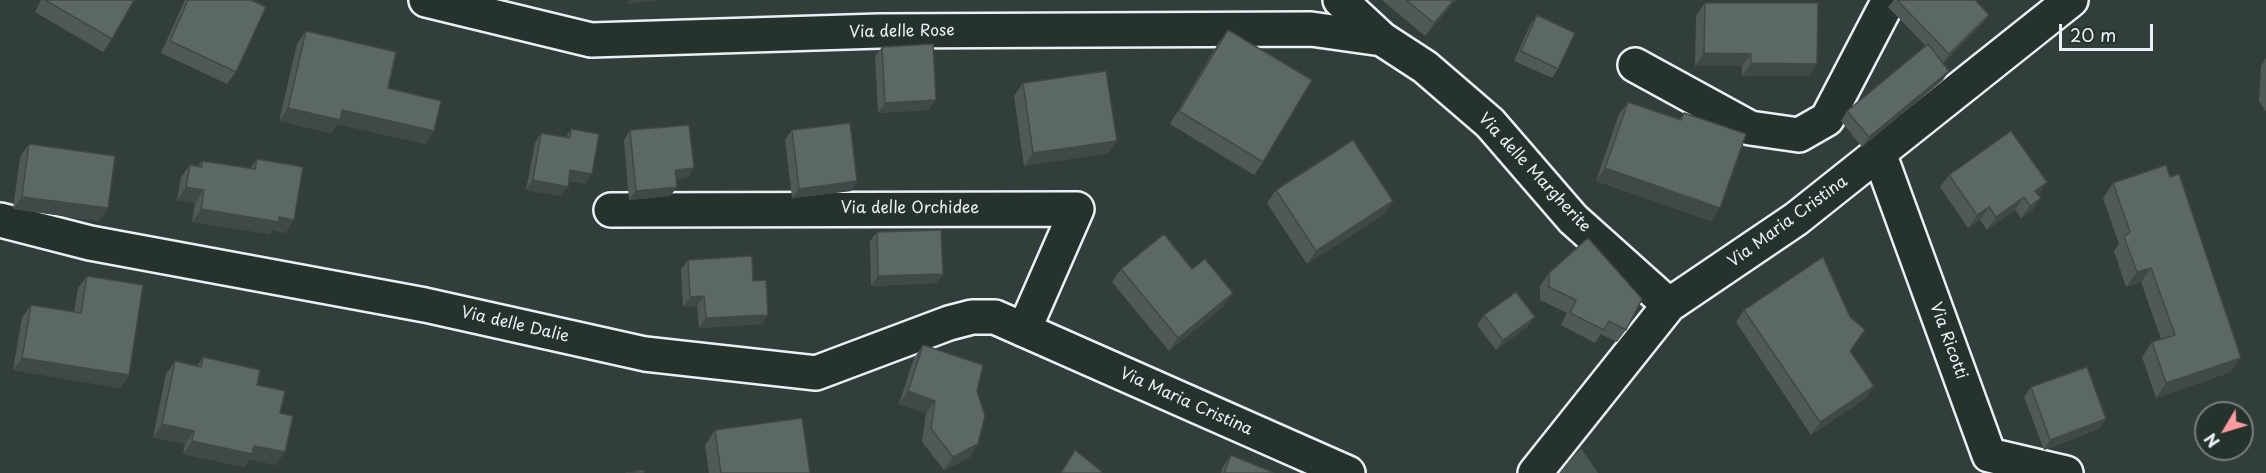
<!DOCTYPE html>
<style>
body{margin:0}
#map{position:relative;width:2266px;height:473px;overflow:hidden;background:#323e39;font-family:"Playpen Sans",sans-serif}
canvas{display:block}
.north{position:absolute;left:2194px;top:401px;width:60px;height:60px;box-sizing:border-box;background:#26332d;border:2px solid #747f7e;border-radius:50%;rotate:232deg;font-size:16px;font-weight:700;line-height:24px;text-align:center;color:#e8f1f8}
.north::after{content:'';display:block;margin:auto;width:21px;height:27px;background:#ff9aa2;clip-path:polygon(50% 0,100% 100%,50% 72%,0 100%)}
.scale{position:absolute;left:2059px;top:24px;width:94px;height:27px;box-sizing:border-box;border:3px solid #e8f1f8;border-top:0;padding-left:8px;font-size:18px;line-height:21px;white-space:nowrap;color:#e8f1f8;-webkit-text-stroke:4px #26332d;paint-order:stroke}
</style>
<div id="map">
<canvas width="2266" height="473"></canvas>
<div class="north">N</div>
<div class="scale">20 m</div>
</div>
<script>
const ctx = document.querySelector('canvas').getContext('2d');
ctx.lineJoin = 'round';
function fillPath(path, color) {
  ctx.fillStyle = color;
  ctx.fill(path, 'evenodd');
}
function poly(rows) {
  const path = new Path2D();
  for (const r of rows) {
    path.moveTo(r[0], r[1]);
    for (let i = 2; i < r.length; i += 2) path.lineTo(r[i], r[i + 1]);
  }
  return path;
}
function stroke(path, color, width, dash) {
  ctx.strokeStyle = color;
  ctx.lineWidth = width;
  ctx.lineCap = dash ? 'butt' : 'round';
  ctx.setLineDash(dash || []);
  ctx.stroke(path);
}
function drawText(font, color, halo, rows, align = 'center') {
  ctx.font = font + ' "Playpen Sans",sans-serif';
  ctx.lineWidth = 5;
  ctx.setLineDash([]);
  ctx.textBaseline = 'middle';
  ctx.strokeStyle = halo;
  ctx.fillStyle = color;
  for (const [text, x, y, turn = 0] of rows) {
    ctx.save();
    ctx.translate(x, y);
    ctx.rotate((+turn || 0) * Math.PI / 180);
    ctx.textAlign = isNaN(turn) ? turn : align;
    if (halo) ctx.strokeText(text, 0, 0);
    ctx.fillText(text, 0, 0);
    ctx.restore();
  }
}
const green = poly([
 [1581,448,1598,473,1560,473]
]);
const street = poly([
 [426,0,591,40,879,31,1311,29,1382,39],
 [1340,0,1382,39,1425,67,1490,123,1573,219,1669,305],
 [1635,65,1750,128,1799,135,1827,119,1889,0],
 [1879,153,1989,455,2066,473],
 [611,210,1077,209,1024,330],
 [0,220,90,243,425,305,645,354,816,373,949,323,972,317,995,317,1348,473],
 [1535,473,1669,305,1796,219,2071,0]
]);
const wall = poly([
 [41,0,134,0,112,39,103,52,35,12],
 [185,0,251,0,236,72,227,84,161,53],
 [1382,0,1456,0,1425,36],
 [1894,0,1975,0,1989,15,1982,24,1943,63,1943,80,1862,147,1841,121,1847,111,1926,46,1888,7],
 [1705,3,1817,64,1809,76,1742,76,1742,66,1695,66,1696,16],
 [1537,15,1558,69,1552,78,1514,61,1530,25],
 [1228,30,1263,162,1254,175,1170,124,1219,42],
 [306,31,388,88,434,131,425,144,337,124,331,133,279,121,297,44],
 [882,47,929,110,878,113,875,56],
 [2266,58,2266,112,2259,101,2261,66],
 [1023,83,1117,141,1108,153,1024,166,1014,96],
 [1628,102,1679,120,1684,113,1711,221,1596,181,1619,114],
 [571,129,585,184,569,181,561,196,526,190,535,143,541,133,566,137],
 [630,130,687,178,676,179,677,187,670,196,629,200,624,140],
 [792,130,857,181,851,191,792,198,785,140],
 [29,144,99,221,13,209,20,157],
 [257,159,294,220,285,233,272,230,270,234,192,222,195,203,177,200,181,177,190,165,198,166,202,161,250,169],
 [1949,175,2047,182,2038,195,2032,211,2021,218,2015,210,1987,230,1980,220,1968,228,1940,187],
 [2113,183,2231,372,2156,398,2142,357,2152,342,2161,339,2141,282,2126,287,2114,251,2119,244,2103,198],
 [1276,190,1393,201,1384,214,1307,264,1267,203],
 [877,232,943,274,936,283,871,286,870,241],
 [688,260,753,281,762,324,699,328,697,306,683,307,681,269],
 [1121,269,1224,306,1169,351,1112,282],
 [1549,273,1626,330,1617,342,1601,334,1595,343,1561,325,1567,313,1540,300,1540,286],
 [87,276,129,375,120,388,13,370,22,318,31,305,74,312,78,288],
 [1744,310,1850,351,1866,398,1811,435,1736,322],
 [1484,315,1528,326,1496,350,1477,325],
 [923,345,977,391,970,457,944,470,922,442,926,413,899,404,914,358],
 [203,357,257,385,280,413,276,465,249,459,244,467,183,454,185,444,153,437,166,374,175,361,197,366],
 [2031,387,2106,419,2099,429,2044,450,2024,397],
 [715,430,810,473,709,473,705,445],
 [1231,455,1274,473,1221,473,1222,468]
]);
const shadedWall = poly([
 [629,0,662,0,627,4],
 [1454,0,1456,0,1425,36,1434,23],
 [1989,15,1982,24,1942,63,1949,54],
 [1704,53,1751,54,1742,66,1695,66],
 [1751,63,1817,64,1809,76,1742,76],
 [1949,71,1943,80,1862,147,1869,137],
 [936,100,929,110,878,113,885,103],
 [288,108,342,110,434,131,425,144,337,124,331,133,279,121],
 [1117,141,1108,153,1024,166,1033,153],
 [694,168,687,178,668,179,675,170],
 [1605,168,1720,208,1711,221,1596,181],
 [570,170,592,174,585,184,564,180],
 [533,180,568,187,561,196,526,190],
 [857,181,851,191,792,198,799,189],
 [2047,182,2038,195,2035,191],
 [186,187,204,190,195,203,177,200],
 [677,187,670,196,629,200,636,191],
 [22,197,108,208,99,221,13,209],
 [2024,197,2015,210,1987,230,1996,217],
 [2041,198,2032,211,2021,218,2030,206],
 [1393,201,1384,214,1307,264,1316,251],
 [1989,207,1980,220,1968,228,1977,215],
 [201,209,279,217,294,220,285,233,272,230,270,234,192,222],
 [2151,268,2141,282,2126,287,2137,272],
 [943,274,936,283,871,286,878,276],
 [1233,293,1224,306,1169,351,1178,338],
 [704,296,697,306,683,307,690,297],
 [768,315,762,324,699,328,706,318],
 [1535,317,1528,326,1496,350,1503,340],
 [22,358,129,375,120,388,13,370],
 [2241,358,2231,372,2156,398,2166,383],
 [1874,386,1866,398,1811,435,1820,422],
 [908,391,935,401,926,413,899,404],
 [2106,419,2099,429,2044,450,2050,440],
 [162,424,194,431,185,444,153,437],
 [192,441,254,446,285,452,276,465,249,459,244,467,183,454],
 [978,444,970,457,944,470,953,457]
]);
const building = poly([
 [45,0,134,0,112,39,45,0],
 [188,0,251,0,266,7,236,72,170,41,188,0],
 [1406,0,1454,0,1434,23,1406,0],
 [1897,0,1975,0,1989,15,1949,54,1897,0],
 [1705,3,1818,3,1817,64,1751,63,1751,54,1704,53,1705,3],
 [1537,15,1575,33,1558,69,1521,51,1537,15],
 [1228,30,1312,80,1263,162,1179,111,1228,30],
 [306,31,396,52,388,88,441,101,434,131,342,110,340,120,288,108,306,31],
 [933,44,936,100,885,103,882,47,933,44],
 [1928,44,1949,71,1869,137,1847,111,1928,44],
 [1106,71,1117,141,1033,153,1023,83,1106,71],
 [1628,102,1681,120,1684,113,1746,134,1720,208,1605,168,1628,102],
 [850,123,857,181,799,189,792,130,850,123],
 [689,125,694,168,675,170,677,187,636,191,630,130,689,125],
 [571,129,599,134,592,174,570,170,568,187,533,180,541,133,570,138,571,129],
 [2011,131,2047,182,2035,191,2041,198,2030,206,2024,197,1996,217,1989,207,1977,215,1949,175,2011,131],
 [1353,140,1393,201,1316,251,1276,190,1353,140],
 [29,144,115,156,108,208,22,197,29,144],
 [257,159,303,167,294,220,279,217,279,222,201,209,204,190,186,187,190,165,202,167,202,161,255,169,257,159],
 [2166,165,2170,177,2179,174,2241,358,2166,383,2152,342,2175,335,2151,268,2137,272,2124,237,2130,232,2113,183,2166,165],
 [941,230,943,274,878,276,877,232,941,230],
 [1164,234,1192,269,1205,259,1233,293,1178,338,1121,269,1164,234],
 [1588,238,1642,299,1626,330,1609,321,1604,330,1570,313,1576,300,1549,287,1549,273,1588,238],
 [752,256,753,281,766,280,768,315,706,318,704,296,690,297,688,260,752,256],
 [1823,257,1850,317,1865,330,1850,351,1874,386,1820,422,1744,310,1823,257],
 [87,276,143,285,129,375,22,358,31,305,81,313,87,276],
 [1516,292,1535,317,1503,340,1484,315,1516,292],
 [923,345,983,365,977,391,985,416,978,444,953,457,931,429,935,401,908,391,923,345],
 [203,357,260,370,257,385,285,391,280,413,293,416,285,452,254,446,252,454,192,441,194,431,162,424,175,361,201,367,203,357],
 [2087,367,2106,419,2050,440,2031,387,2087,367],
 [802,418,810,473,721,473,715,430,802,418],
 [1075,450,1101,471,1102,473,1061,473,1075,450],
 [1231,455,1274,473,1224,473,1231,455],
 [644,470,644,473,626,473,644,470]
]);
const streetNames = [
 ["Via delle Rose",902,32,-1],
 ["Via delle Margherite",1534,173,47],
 ["Via delle Orchidee",910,209],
 ["Via Maria Cristina",1788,222,-36],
 ["Via delle Dalie",515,325,13],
 ["Via Ricotti",1948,341,70],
 ["Via Maria Cristina",1186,402,24]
];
fillPath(green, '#495651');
stroke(street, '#e8f1f8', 38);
stroke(street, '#26332d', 33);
fillPath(wall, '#4f5957');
fillPath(shadedWall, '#404947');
fillPath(building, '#5c6865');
stroke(building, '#404947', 1.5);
drawText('16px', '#e8f1f8', '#26332d', streetNames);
</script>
